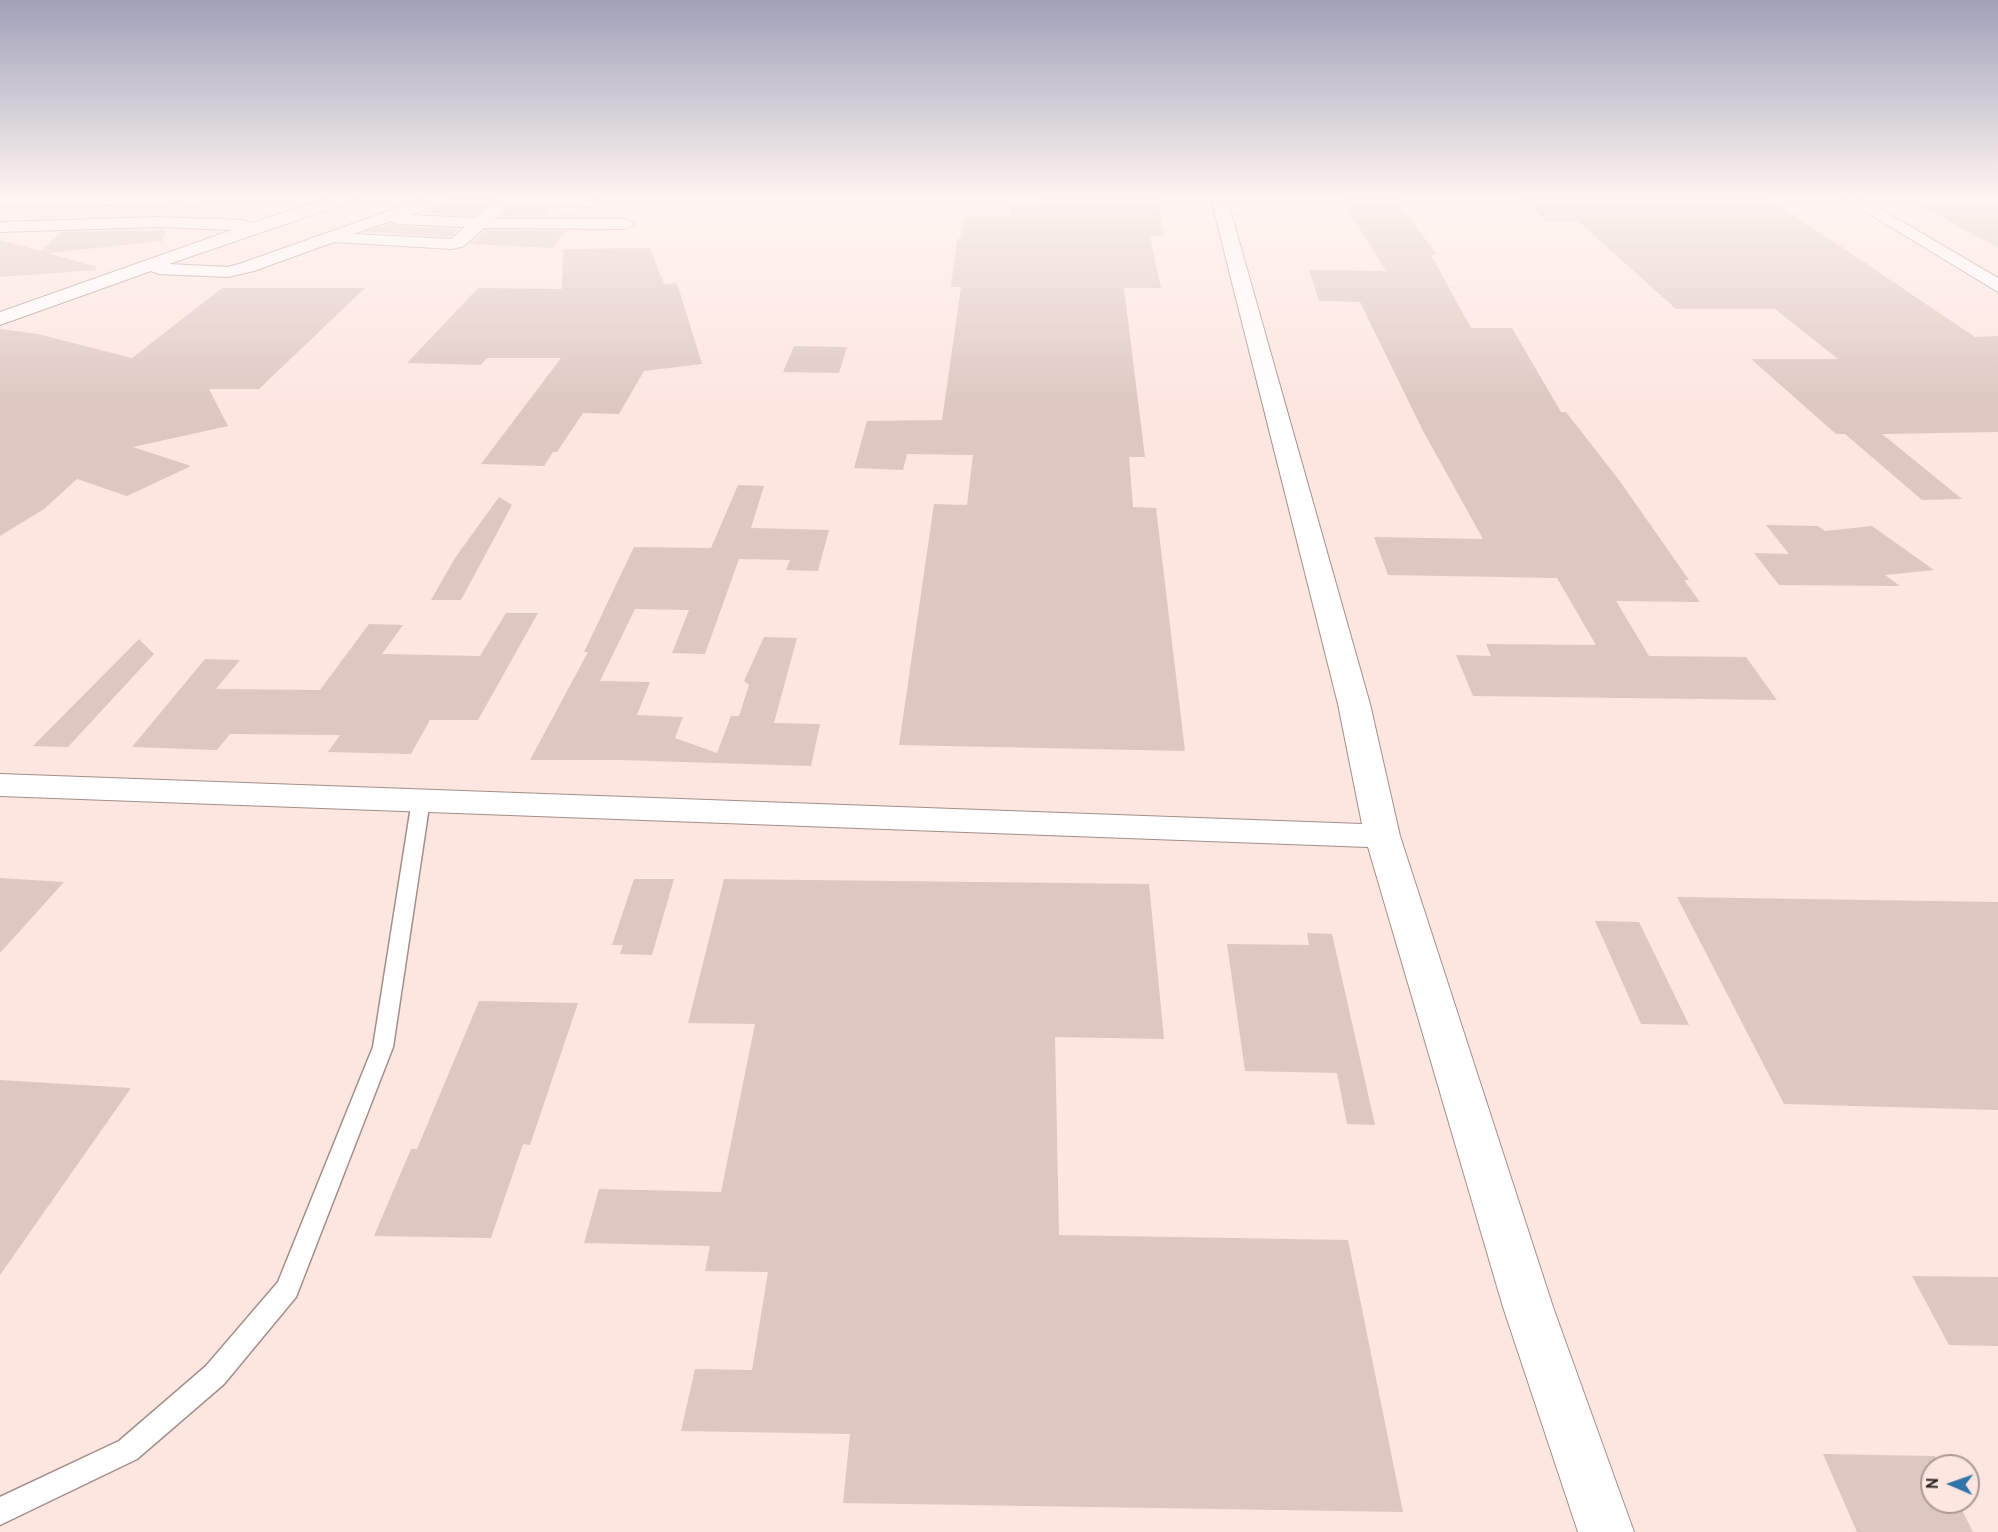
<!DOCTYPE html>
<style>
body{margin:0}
#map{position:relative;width:1998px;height:1532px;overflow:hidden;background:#fde6e0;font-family:Overpass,sans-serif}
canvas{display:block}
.north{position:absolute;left:1920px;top:1454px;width:60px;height:60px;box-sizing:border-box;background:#fde6e0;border:2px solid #ab9995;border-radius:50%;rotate:272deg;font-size:16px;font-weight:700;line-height:24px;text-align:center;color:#2f2624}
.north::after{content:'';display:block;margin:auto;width:21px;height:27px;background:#3275ab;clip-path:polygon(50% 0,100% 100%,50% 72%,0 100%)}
</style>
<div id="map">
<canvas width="1998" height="1532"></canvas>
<div class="north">N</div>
</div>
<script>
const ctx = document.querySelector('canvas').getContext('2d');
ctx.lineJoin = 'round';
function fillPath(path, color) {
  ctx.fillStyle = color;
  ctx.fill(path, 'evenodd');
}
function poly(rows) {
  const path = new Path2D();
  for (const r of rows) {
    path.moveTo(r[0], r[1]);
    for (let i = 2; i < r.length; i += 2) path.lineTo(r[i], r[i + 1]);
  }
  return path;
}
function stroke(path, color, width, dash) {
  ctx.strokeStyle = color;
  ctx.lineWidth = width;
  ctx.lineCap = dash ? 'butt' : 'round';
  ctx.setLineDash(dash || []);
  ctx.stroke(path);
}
const building = poly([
 [458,195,476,195,480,200,491,202,475,216,420,213,455,200],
 [1040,195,1157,195,1164,236,1150,236,1161,288,1124,288,1145,457,1129,457,1133,507,1156,508,1185,751,899,745,934,504,967,505,973,455,907,454,903,470,854,468,867,421,942,420,961,287,951,287,957,239,961,239,965,217,1010,217,1011,203,1040,204],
 [1339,195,1393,195,1437,255,1431,255,1471,328,1512,328,1561,412,1566,412,1619,480,1689,580,1684,580,1700,602,1616,601,1649,656,1746,657,1777,700,1473,696,1456,655,1491,656,1486,644,1596,645,1557,578,1388,575,1374,537,1483,539,1422,429,1360,302,1319,301,1309,270,1386,271],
 [1518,195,1764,195,1975,337,1998,336,1998,432,1882,434,1962,499,1922,500,1845,434,1836,434,1751,359,1838,359,1775,309,1676,309,1578,221,1546,221],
 [1920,203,1998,203,1998,248,1920,205,1923,205],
 [514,204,557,207,545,215,579,215,500,217],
 [390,223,397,226,459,229,450,237,365,232],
 [166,230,163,241,48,253,97,267,96,270,0,277,0,240,41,251,61,232],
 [485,230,566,231,553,248,470,244],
 [650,248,664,284,677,283,702,364,644,371,619,414,583,413,557,452,553,452,544,466,481,464,561,358,487,358,481,365,407,363,478,288,562,289,563,249],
 [222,288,365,288,259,389,209,389,228,426,133,447,191,466,127,496,77,479,44,509,0,536,0,329,38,334,132,358],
 [794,346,847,347,839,373,783,372],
 [738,485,764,486,751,528,829,530,818,571,786,570,790,560,739,559,705,654,672,653,689,610,635,609,600,681,650,682,637,715,683,717,675,738,717,753,731,716,739,716,749,685,744,681,764,637,797,638,774,723,820,724,811,766,619,760,530,760,588,652,584,652,634,547,711,548],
 [499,497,512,505,461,600,431,600,455,558],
 [1766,525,1818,526,1825,531,1872,526,1934,570,1885,575,1900,586,1779,585,1754,553,1789,554],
 [506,613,538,613,478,720,430,720,411,754,328,752,340,735,230,734,217,750,132,747,205,659,240,660,216,689,320,690,369,624,403,625,382,654,480,656],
 [139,639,154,654,68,747,33,746],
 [0,878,64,882,0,953],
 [634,879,674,879,652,955,620,954,623,945,612,945],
 [724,879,1149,884,1164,1039,1055,1037,1059,1235,1348,1240,1403,1512,843,1503,850,1434,681,1431,695,1369,752,1370,768,1272,705,1271,710,1246,584,1243,599,1189,721,1192,755,1024,688,1023],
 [1677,897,1998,902,1998,1110,1784,1104],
 [1595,921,1639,922,1689,1025,1641,1024],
 [1307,933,1332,934,1375,1125,1347,1124,1337,1073,1245,1071,1227,944,1309,945],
 [479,1001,578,1003,530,1145,523,1144,491,1238,374,1236,411,1149,417,1149],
 [0,1080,131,1088,0,1275],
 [1912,1276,1998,1277,1998,1346,1949,1345],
 [1823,1454,1935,1456,1940,1466,1932,1466,1932,1502,1958,1502,1973,1532,1857,1532]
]);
const lane = poly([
 [421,794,430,800,393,1047,296,1297,224,1384,137,1459,0,1525,0,1497,119,1441,206,1366,278,1282,373,1047,412,800,421,794]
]);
const street = poly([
 [319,195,322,198,320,201,340,195,363,195,361,198,169,264,228,267,242,263,434,195,456,195,454,198,409,215,476,218,496,200,480,198,478,195,552,195,592,197,600,202,592,207,513,202,494,219,626,219,634,224,626,229,484,228,464,246,452,249,334,242,254,271,228,277,159,274,151,271,0,325,0,312,232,230,157,227,0,232,0,222,157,217,244,220,251,223,314,203,0,206,0,196,319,195],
 [390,221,397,224,465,227,451,239,354,234,390,221],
 [1210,195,1226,195,1370,704,1400,836,1553,1307,1634,1532,1578,1532,1503,1307,1368,847,0,796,0,774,1362,824,1338,704,1210,195]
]);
const secondary = poly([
 [1838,195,1857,195,1998,278,1998,292,1838,195]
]);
fillPath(building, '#ddc7c0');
stroke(lane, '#a38e89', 3);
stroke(street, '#a38e89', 2);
stroke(secondary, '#a38e89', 2);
fillPath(lane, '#fff');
fillPath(street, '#fff');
fillPath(secondary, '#fff');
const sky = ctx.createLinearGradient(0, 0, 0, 409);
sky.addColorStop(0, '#a1a1b8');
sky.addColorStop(0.48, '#fef4f1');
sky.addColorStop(1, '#fef4f100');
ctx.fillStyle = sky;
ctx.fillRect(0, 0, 1998, 409);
</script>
